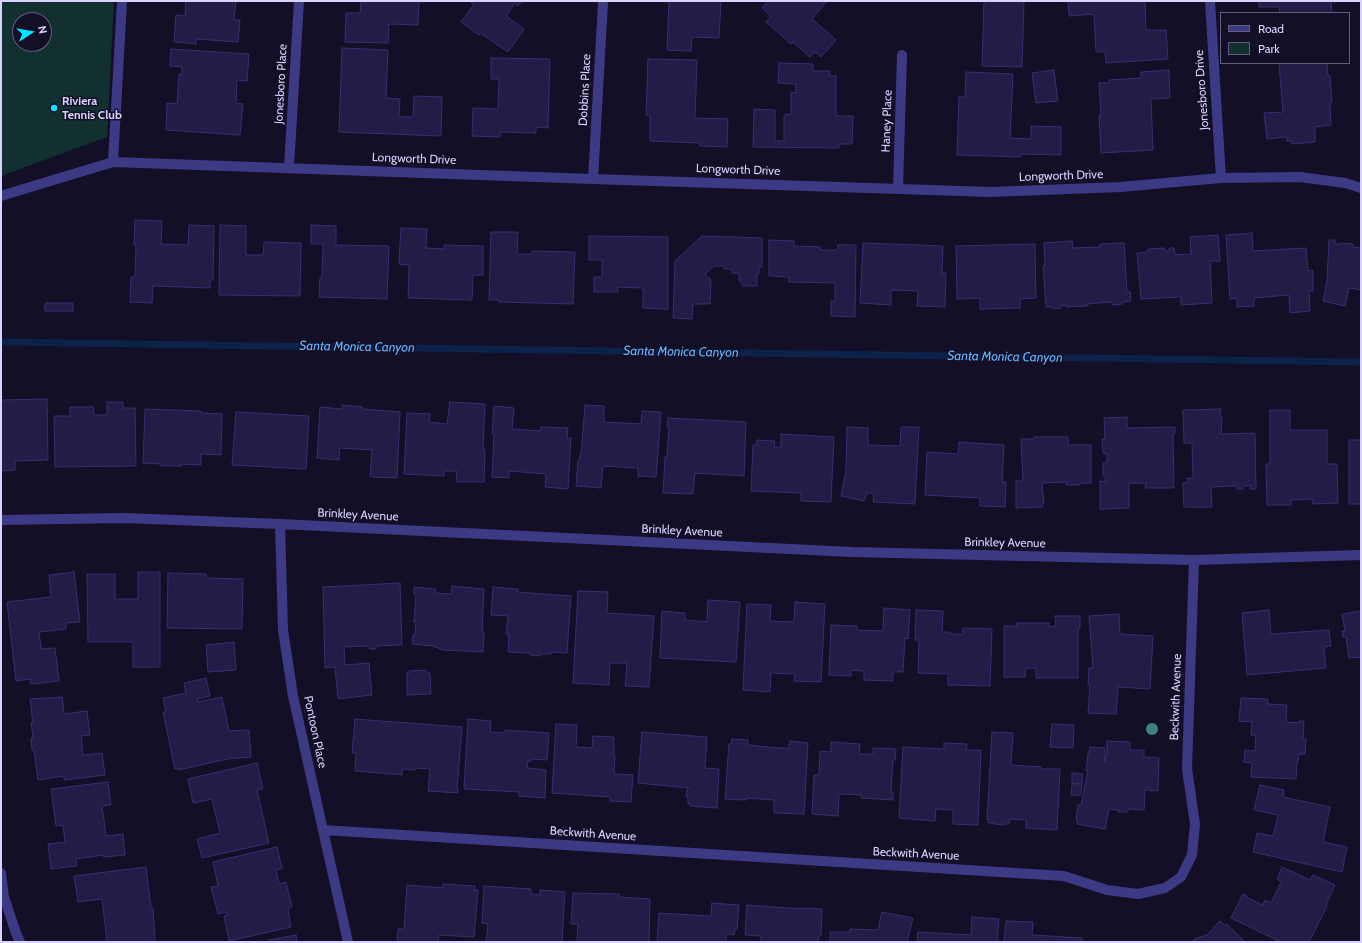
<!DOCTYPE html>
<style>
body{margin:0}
#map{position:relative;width:1362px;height:943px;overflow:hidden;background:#130f26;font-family:Cabin,sans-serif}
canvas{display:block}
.frame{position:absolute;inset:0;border:2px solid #d9d4ff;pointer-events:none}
.legend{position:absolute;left:1220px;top:12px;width:130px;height:52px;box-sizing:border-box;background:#130f26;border:1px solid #625e7d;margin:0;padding:5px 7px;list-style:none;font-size:12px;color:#d9d4ff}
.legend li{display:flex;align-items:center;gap:8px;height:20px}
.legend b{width:20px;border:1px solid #625e7d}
.north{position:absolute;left:12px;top:12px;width:40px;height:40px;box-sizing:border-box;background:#130f26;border:1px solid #625e7d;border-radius:50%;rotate:78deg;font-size:11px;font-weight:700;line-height:16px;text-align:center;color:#d9d4ff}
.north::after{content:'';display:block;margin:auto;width:14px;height:18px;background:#00e5ff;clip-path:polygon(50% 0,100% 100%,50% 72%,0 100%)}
</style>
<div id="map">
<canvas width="1362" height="943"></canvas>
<div class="frame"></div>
<ul class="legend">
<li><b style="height:5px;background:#3d3a85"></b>Road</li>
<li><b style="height:11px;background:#12302f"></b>Park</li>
</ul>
<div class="north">N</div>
</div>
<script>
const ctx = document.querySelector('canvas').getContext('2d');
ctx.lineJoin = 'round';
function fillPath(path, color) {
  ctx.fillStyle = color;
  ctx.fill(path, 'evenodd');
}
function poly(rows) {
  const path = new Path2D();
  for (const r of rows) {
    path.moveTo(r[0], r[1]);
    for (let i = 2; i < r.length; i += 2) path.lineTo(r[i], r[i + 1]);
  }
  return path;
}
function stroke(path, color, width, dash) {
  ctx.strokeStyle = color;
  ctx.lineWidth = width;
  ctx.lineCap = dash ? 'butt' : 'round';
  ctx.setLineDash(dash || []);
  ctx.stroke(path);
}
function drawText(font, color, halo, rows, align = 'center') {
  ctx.font = font + ' Cabin,sans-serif';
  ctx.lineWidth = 3;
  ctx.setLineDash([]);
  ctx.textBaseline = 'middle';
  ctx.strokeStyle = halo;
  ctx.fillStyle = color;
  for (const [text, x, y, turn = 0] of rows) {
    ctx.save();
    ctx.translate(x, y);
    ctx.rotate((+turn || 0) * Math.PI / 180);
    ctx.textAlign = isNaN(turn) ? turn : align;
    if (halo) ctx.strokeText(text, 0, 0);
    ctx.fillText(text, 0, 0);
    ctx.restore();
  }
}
const green = poly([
 [1,1,114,1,107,137,1,176],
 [20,20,44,20,44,44,20,44]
]);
const stream = poly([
 [1,342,1361,362]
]);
const building = poly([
 [186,1,236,1,234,20,240,20,238,42,196,39,196,44,174,42,176,15,185,16,186,1],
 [361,1,419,1,418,25,389,24,388,43,345,42,346,13,360,13,361,1],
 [469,1,522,1,518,6,515,3,506,16,524,29,508,52,480,33,479,35,461,22,474,4,469,1],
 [669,1,721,1,719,38,692,37,691,51,667,50,669,1],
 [768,1,827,1,812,19,836,40,821,57,815,52,810,57,793,42,791,44,766,22,771,16,762,8,768,1],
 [984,1,1024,1,1022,67,982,66,984,1],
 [1068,1,1145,1,1146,30,1166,30,1168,59,1106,63,1105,52,1096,52,1094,14,1069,16,1068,1],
 [1259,1,1331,1,1332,13,1280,13,1279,7,1259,7,1259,1],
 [342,48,388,50,386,98,400,99,399,117,413,117,414,96,442,97,441,136,339,132,342,48],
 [171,49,249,54,247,81,237,80,236,103,243,104,240,135,166,130,167,103,177,104,179,74,182,75,182,67,170,66,171,49],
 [491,58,550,59,548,128,536,127,536,133,500,132,500,137,472,136,473,108,498,109,499,79,491,79,491,58],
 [648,59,697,60,695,118,728,119,727,147,700,146,700,143,650,141,650,116,646,115,648,59],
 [779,63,813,64,813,71,830,71,830,76,836,76,836,116,853,116,852,144,839,144,839,148,753,147,754,109,775,110,775,141,784,141,784,115,791,114,791,92,796,93,796,84,778,83,779,63],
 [1279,63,1327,63,1328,76,1330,76,1332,102,1330,103,1331,125,1315,127,1315,142,1292,144,1292,141,1287,141,1287,137,1267,139,1264,113,1283,112,1279,63],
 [1054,70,1058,101,1036,103,1032,73,1054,70],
 [1169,70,1170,98,1151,99,1153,150,1101,153,1099,115,1101,115,1099,83,1109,83,1109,80,1141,78,1141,72,1169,70],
 [966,72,1013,74,1010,138,1031,139,1031,126,1061,127,1061,155,1021,154,1021,157,957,155,959,97,965,97,966,72],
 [135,220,162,221,161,244,188,245,189,225,214,226,213,280,210,280,210,288,153,286,152,303,130,302,131,277,135,277,136,245,134,245,135,220],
 [220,225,246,226,246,255,263,255,264,242,301,243,300,296,219,295,220,225],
 [311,225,336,226,336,245,389,246,387,299,319,297,320,278,322,278,323,244,311,244,311,225],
 [401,228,427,229,426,248,444,249,444,245,483,246,483,275,473,275,472,300,408,298,409,265,399,264,401,228],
 [491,232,518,232,517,254,532,254,532,251,575,252,573,304,499,302,499,300,489,300,491,232],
 [1252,233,1253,251,1306,248,1308,271,1313,270,1313,291,1309,291,1310,311,1290,313,1289,295,1254,298,1254,306,1237,307,1237,298,1230,299,1226,235,1252,233],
 [1218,235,1220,261,1210,261,1212,303,1181,305,1181,297,1141,299,1137,253,1148,252,1148,249,1164,248,1165,251,1169,251,1169,248,1174,248,1175,255,1191,254,1190,237,1218,235],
 [589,236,668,237,668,309,643,308,643,288,618,287,618,292,594,292,594,277,602,277,602,260,589,260,589,236],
 [702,236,762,238,762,267,759,267,759,274,757,274,757,286,743,286,739,280,739,273,732,273,732,269,724,269,724,266,714,266,705,274,711,280,710,304,693,304,692,319,673,318,675,261,702,236],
 [769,240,794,241,794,246,820,247,821,250,837,250,838,245,856,245,855,317,831,316,831,301,835,301,835,283,789,282,789,277,769,276,769,240],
 [1329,240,1335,240,1335,244,1342,244,1343,243,1353,244,1353,247,1360,248,1361,246,1361,290,1349,288,1345,306,1323,301,1327,281,1329,240],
 [1072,241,1073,248,1100,247,1100,244,1124,243,1127,292,1130,292,1131,301,1123,302,1123,304,1112,305,1112,302,1087,304,1088,306,1066,307,1066,305,1061,306,1061,308,1053,309,1053,307,1046,307,1043,266,1045,265,1044,243,1072,241],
 [863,243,943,246,942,273,946,273,945,307,917,306,918,291,891,290,891,305,860,303,863,243],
 [1035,244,1036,298,1020,299,1020,308,980,309,980,298,957,299,956,246,1035,244],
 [46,303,73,303,73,311,45,311,44,307,46,303],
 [47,399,48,460,15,461,15,470,1,471,1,400,47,399],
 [107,402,123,402,123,408,135,408,136,466,55,467,54,416,70,416,70,407,93,407,94,415,107,415,107,402],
 [450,402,485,404,483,450,485,449,484,482,456,482,457,471,444,471,444,476,404,474,407,413,430,414,429,422,447,424,450,402],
 [342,405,362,407,363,409,400,412,397,478,370,477,372,450,340,448,339,460,317,458,320,407,342,409,342,405],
 [585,405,604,406,604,422,641,424,642,411,661,412,656,477,638,476,638,468,603,466,601,488,576,486,578,460,580,460,580,454,581,454,585,405],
 [494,406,514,408,512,429,540,431,541,427,568,428,567,438,571,438,568,489,545,487,546,474,509,471,509,478,492,477,494,434,492,434,494,406],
 [145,409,201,411,201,413,222,414,221,455,201,454,201,465,182,464,182,466,161,466,161,464,143,463,145,409],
 [1221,409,1220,416,1222,418,1221,434,1255,433,1256,489,1250,489,1251,486,1243,486,1243,489,1237,489,1237,486,1211,487,1212,507,1184,507,1183,483,1188,483,1187,478,1193,478,1192,443,1184,443,1183,410,1221,409],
 [1270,410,1290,410,1290,430,1327,430,1327,464,1337,464,1338,503,1313,504,1312,499,1291,500,1291,505,1267,505,1266,464,1270,464,1270,410],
 [236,412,309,416,306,469,232,465,236,412],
 [1127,417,1127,428,1175,427,1175,433,1173,434,1174,488,1145,488,1146,483,1129,483,1129,508,1100,509,1100,481,1106,482,1105,477,1103,476,1103,463,1107,462,1107,454,1104,454,1104,452,1103,452,1102,439,1105,439,1104,418,1127,417],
 [668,418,746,422,744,476,695,473,693,494,663,493,665,457,667,457,669,426,667,426,668,418],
 [847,427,868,428,868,445,900,446,901,427,919,427,915,504,873,502,874,493,867,493,864,501,841,496,846,471,847,427],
 [781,434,834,437,831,502,801,501,801,493,751,491,753,445,756,445,757,440,775,441,774,447,781,447,781,434],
 [1034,437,1068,437,1068,445,1091,445,1091,483,1080,483,1080,485,1066,485,1067,482,1042,483,1044,503,1043,503,1042,507,1016,508,1016,481,1023,481,1021,439,1034,439,1034,437],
 [1349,440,1361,440,1361,504,1349,504,1349,440],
 [959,442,1004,445,1002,482,1006,482,1005,507,980,506,980,498,925,495,927,452,958,454,959,442],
 [74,572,80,622,66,623,66,629,39,632,41,649,55,648,59,681,31,684,30,679,16,681,7,602,51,597,49,575,74,572],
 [138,572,160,572,160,667,133,667,133,642,88,642,87,574,115,574,115,599,138,599,138,572],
 [168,573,206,574,206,578,243,579,242,629,167,628,168,573],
 [400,583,402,645,377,646,375,649,370,649,367,646,344,647,345,665,369,663,372,695,338,699,335,667,325,668,323,587,400,583],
 [452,586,484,589,482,632,484,632,483,652,443,650,433,646,412,644,413,635,415,635,416,622,414,622,416,594,414,594,414,587,436,589,435,593,451,594,452,586],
 [493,587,518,589,518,592,571,596,567,653,551,652,551,654,540,654,540,656,530,655,530,653,508,652,509,635,506,634,508,616,491,615,493,587],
 [578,591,608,592,607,613,654,616,649,687,625,686,627,663,610,663,609,685,573,683,578,591],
 [708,600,740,602,736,662,660,658,662,611,685,613,685,620,707,622,708,600],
 [795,602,825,604,821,682,794,681,795,674,771,673,770,692,743,690,747,604,771,605,770,621,794,622,795,602],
 [884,608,910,610,908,639,905,638,903,672,893,672,893,681,864,680,864,671,851,670,851,676,829,675,831,625,857,626,857,630,883,631,884,608],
 [916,610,943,611,942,632,950,632,950,634,963,634,963,628,992,629,990,686,948,685,948,674,918,673,919,640,915,640,916,610],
 [1269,610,1271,634,1329,630,1331,646,1324,647,1326,668,1247,675,1242,613,1269,610],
 [1361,611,1361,657,1349,658,1346,637,1343,637,1342,631,1345,631,1342,614,1361,611],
 [1119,614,1120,634,1153,636,1150,689,1118,687,1116,714,1088,713,1090,685,1088,685,1089,668,1093,668,1089,616,1119,614],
 [1055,616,1080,616,1080,628,1078,628,1078,678,1036,678,1036,668,1026,668,1025,677,1004,677,1004,626,1017,626,1016,623,1049,623,1049,627,1056,626,1055,616],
 [234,642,236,670,208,672,206,645,234,642],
 [426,670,427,673,430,673,431,694,407,695,407,673,409,673,409,671,426,670],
 [206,678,210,696,197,699,198,702,222,697,229,731,249,730,251,757,227,759,179,770,179,768,175,769,163,712,166,712,163,698,186,693,184,683,206,678],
 [62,697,64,714,87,711,90,735,81,736,83,755,102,753,105,775,64,780,64,776,38,780,34,750,32,750,31,738,33,738,31,723,33,723,30,699,62,697],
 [1241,698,1268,699,1268,704,1287,705,1286,722,1299,723,1299,721,1304,721,1303,739,1306,739,1305,754,1299,754,1298,761,1297,761,1296,779,1251,777,1252,763,1244,762,1245,750,1255,751,1256,735,1251,735,1252,722,1239,721,1241,698],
 [355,719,462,727,457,788,458,788,458,793,428,791,430,769,416,768,415,770,402,769,402,775,355,771,356,753,352,753,355,719],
 [468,719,491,721,490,732,505,733,505,730,549,733,547,760,531,759,531,761,528,761,527,768,546,770,545,798,519,796,519,792,464,789,468,719],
 [556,724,577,725,576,747,592,748,593,736,614,737,614,755,615,755,614,774,633,775,631,802,610,801,610,797,552,793,556,724],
 [1052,724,1074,725,1073,748,1050,747,1052,724],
 [642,732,707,737,705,768,719,769,717,808,690,806,691,804,688,804,688,798,686,797,687,790,689,788,638,783,642,732],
 [992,732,1013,733,1011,765,1041,767,1041,769,1060,769,1057,830,1026,828,1026,820,1010,819,1009,824,1004,824,1004,825,994,824,994,823,988,823,989,819,987,820,992,732],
 [732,739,748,740,748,745,778,748,786,748,788,749,790,741,808,743,804,814,774,813,774,800,746,798,746,800,725,799,729,744,731,744,732,739],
 [1107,741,1130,742,1130,750,1144,750,1144,757,1159,758,1158,791,1145,790,1144,810,1128,809,1128,812,1118,812,1118,810,1109,809,1105,829,1077,824,1077,821,1076,820,1078,805,1081,805,1088,771,1086,771,1088,754,1089,753,1090,747,1105,748,1105,762,1106,755,1107,755,1107,741],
 [831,742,860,744,859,754,873,754,873,748,896,749,895,760,893,760,891,792,893,792,893,800,861,798,862,795,839,794,838,816,812,814,814,775,819,775,820,751,831,752,831,742],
 [944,743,967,744,966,750,981,750,978,825,953,824,953,810,936,809,935,821,899,818,903,747,944,749,944,743],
 [257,763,263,789,257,790,269,843,202,858,197,839,220,833,212,799,193,803,188,779,257,763],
 [1072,773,1083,774,1082,784,1072,783,1072,773],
 [108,782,111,805,102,806,106,836,123,834,125,855,104,857,104,855,76,859,76,866,51,869,48,844,65,842,63,825,56,826,51,789,108,782],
 [1072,785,1082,785,1081,795,1071,795,1072,785],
 [1260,785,1284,790,1283,797,1330,807,1323,842,1347,847,1342,872,1253,852,1257,833,1273,836,1278,815,1254,810,1260,785],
 [277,847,282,868,276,870,279,884,286,882,292,907,288,909,291,927,229,941,224,916,227,915,226,912,218,914,211,887,218,886,213,862,277,847],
 [146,867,151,908,153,908,155,942,107,942,102,899,78,902,74,876,146,867],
 [1282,867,1310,880,1313,875,1335,885,1326,905,1327,906,1309,942,1281,942,1231,918,1243,894,1247,896,1246,897,1263,905,1265,900,1271,903,1281,882,1277,879,1282,867],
 [443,884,475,886,474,890,478,890,474,937,439,935,438,942,397,942,398,929,404,929,407,885,443,888,443,884],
 [484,886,531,889,531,894,540,895,540,890,565,892,562,942,486,942,488,924,482,923,484,886],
 [573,893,619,894,619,897,650,899,649,942,577,942,578,924,571,924,573,893],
 [712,903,739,905,737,929,735,929,734,935,726,934,726,942,657,942,659,913,711,916,712,903],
 [747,905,802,909,803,908,822,909,821,936,819,936,818,942,761,942,761,936,745,935,747,905],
 [882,912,913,918,907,942,830,942,830,932,850,932,850,929,878,930,882,912],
 [972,917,999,919,997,942,917,942,918,932,971,935,972,917],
 [1006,921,1033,922,1032,935,1082,938,1082,942,1004,942,1006,921],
 [1220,921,1226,926,1227,924,1245,942,1193,942,1194,939,1207,935,1220,921],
 [296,935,297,942,269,942,269,940,296,935]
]);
const minor = poly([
 [1210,1,1221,178],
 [113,162,593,179,991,192,1120,187,1221,178,1300,177,1345,183,1361,188],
 [289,167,299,1],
 [593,179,603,3],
 [898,188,902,55],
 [1,196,113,162,122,1],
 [1,520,124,518,280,524,852,552,1194,560,1361,555],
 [280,524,283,630,293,696,348,942],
 [323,830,1064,876,1107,890,1138,894,1165,888,1181,877,1192,855,1195,824,1187,769,1194,560],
 [1,873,4,897,16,933,20,942]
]);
const trees = [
 [1152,729]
];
const markers = [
 [54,108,4,"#00e5ff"]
];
const streetNames = [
 ["Jonesboro Place",281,84,-87],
 ["Dobbins Place",585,90,-87],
 ["Jonesboro Drive",1202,90,-94],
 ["Haney Place",887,121,-88],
 ["Longworth Drive",414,159,2],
 ["Longworth Drive",738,170,2],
 ["Longworth Drive",1061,176,-2],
 ["Brinkley Avenue",358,515,3],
 ["Brinkley Avenue",682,531,3],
 ["Brinkley Avenue",1005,543,1],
 ["Beckwith Avenue",1176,697,-88],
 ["Pontoon Place",315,732,78],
 ["Beckwith Avenue",593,834,4],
 ["Beckwith Avenue",916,854,3]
];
const poiNames = [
 ["Riviera",62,101],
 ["Tennis Club",62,115]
];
const waterNames = [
 ["Santa Monica Canyon",357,347,1],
 ["Santa Monica Canyon",681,352,1],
 ["Santa Monica Canyon",1005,357,1]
];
fillPath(green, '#12302f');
stroke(stream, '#0c2248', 7);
fillPath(building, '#241b47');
stroke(building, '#3b2d73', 1);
stroke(minor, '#3d3a85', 10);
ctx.fillStyle = '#3d827b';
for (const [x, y] of trees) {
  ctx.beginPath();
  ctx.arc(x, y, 6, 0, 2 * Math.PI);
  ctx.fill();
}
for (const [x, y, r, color] of markers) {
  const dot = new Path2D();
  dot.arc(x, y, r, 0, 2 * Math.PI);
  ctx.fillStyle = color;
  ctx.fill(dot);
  stroke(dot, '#130f26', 1.5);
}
drawText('12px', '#d9d4ff', '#130f26', streetNames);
drawText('bold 12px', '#d9d4ff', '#130f26', poiNames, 'left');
drawText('italic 13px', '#62b6ff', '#130f26', waterNames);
</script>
